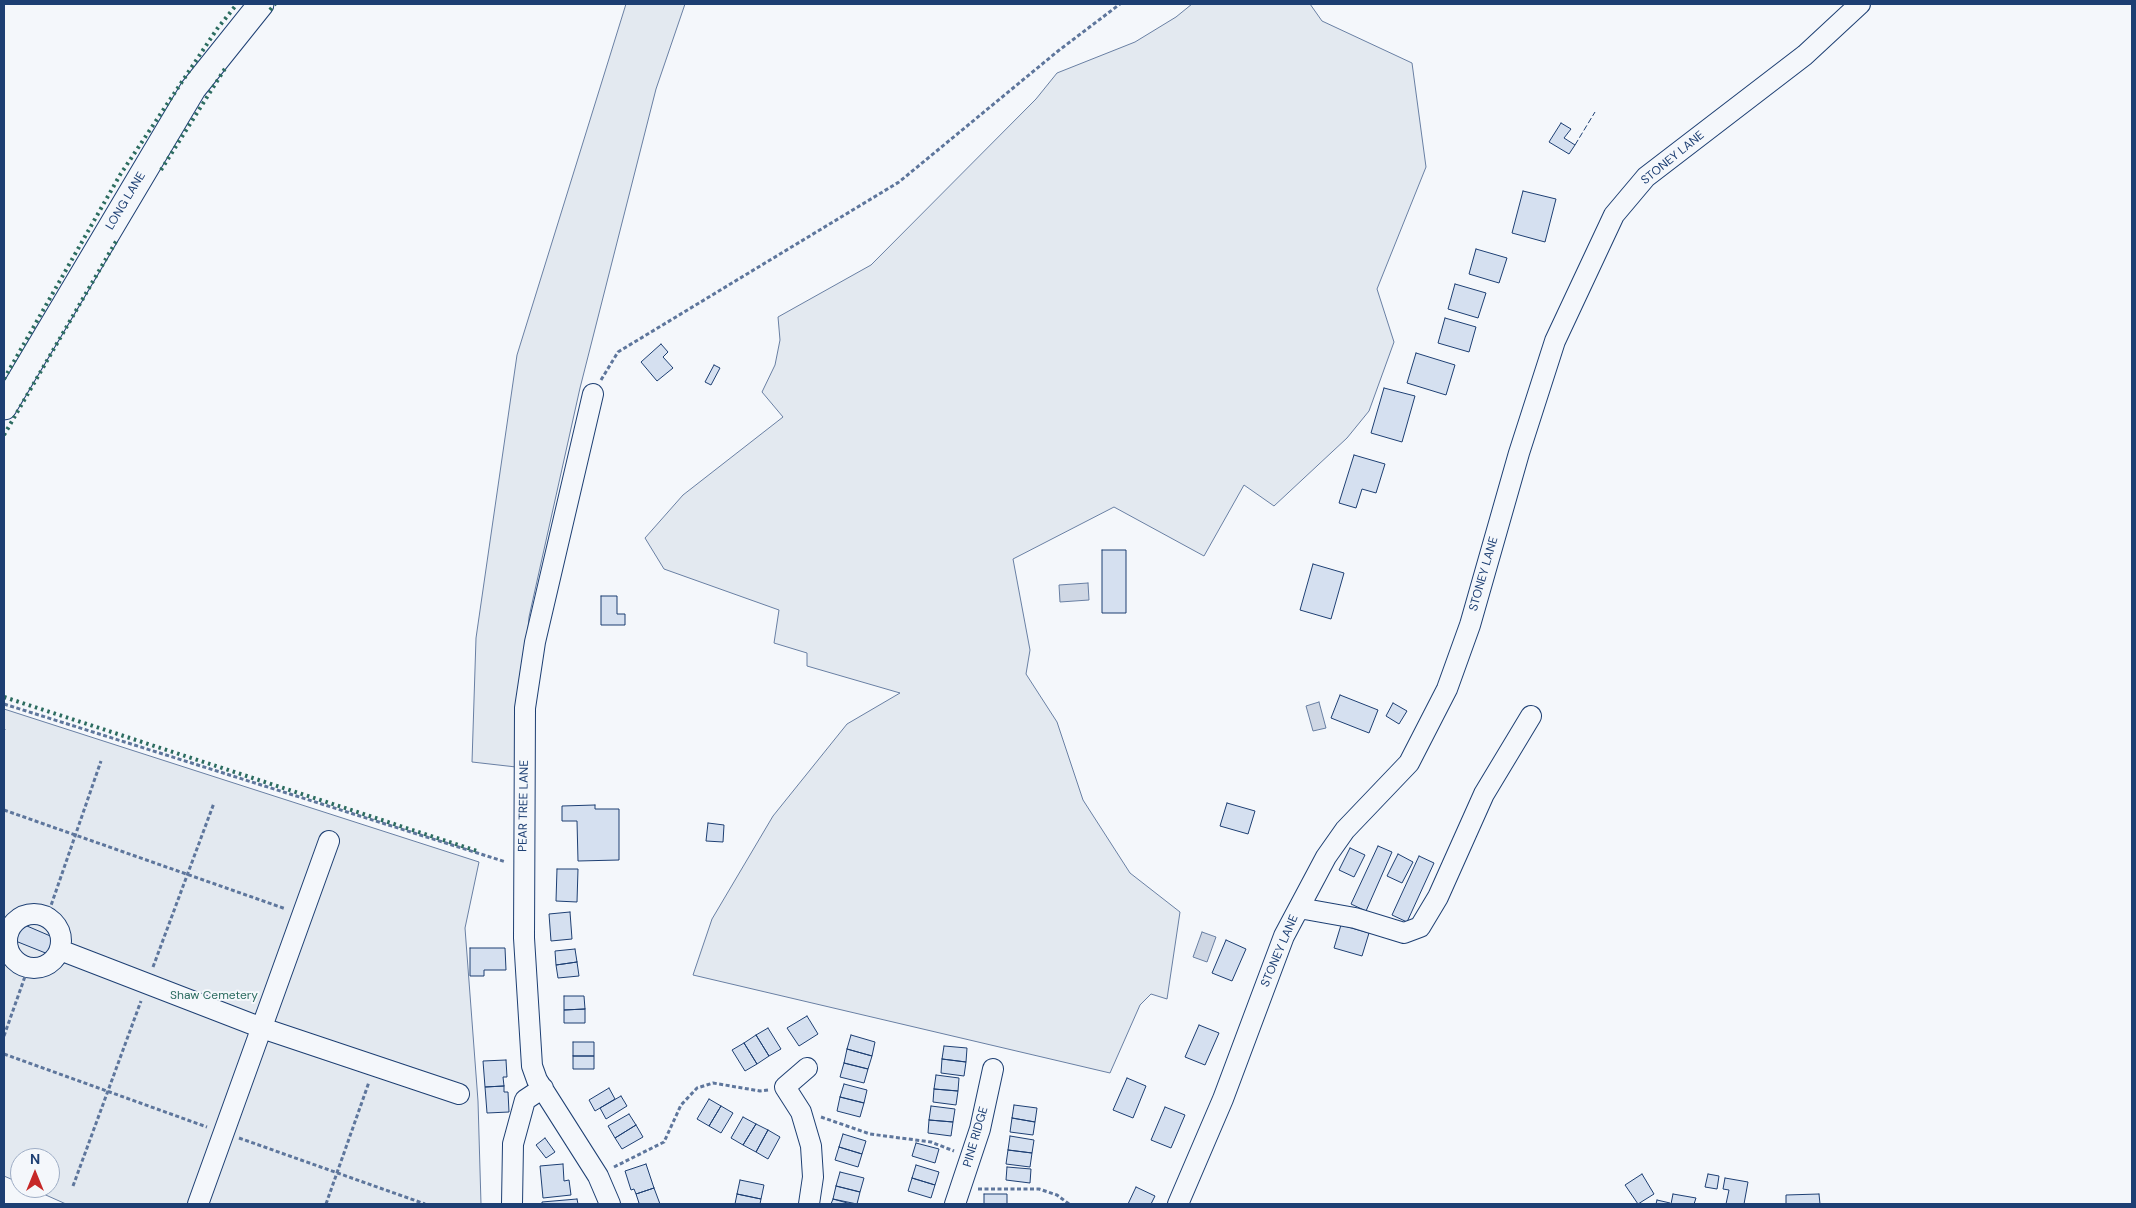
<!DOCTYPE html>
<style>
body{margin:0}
#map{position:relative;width:2136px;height:1208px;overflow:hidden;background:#f4f7fb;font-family:"DM Sans",sans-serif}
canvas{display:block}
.frame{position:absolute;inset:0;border:5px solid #1d3f73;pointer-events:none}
.north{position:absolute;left:10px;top:1148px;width:50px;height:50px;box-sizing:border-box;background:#f4f7fb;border:1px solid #9eadc5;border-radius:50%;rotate:0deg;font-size:14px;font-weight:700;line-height:20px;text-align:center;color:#1d3f73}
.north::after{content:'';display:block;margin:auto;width:18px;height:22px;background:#c62828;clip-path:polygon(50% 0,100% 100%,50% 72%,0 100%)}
</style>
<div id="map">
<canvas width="2136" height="1208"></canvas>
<div class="frame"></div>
<div class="north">N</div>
</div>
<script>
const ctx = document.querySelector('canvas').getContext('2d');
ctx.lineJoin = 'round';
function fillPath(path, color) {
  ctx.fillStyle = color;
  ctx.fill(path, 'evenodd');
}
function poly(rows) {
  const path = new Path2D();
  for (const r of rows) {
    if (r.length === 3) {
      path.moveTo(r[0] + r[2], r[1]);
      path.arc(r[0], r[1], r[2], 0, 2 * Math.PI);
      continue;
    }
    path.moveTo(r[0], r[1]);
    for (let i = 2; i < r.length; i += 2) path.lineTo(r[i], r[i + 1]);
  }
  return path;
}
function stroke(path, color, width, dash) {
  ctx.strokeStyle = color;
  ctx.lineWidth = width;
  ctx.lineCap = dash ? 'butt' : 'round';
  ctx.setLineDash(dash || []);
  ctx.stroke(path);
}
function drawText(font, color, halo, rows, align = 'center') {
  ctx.font = font + ' "DM Sans",sans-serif';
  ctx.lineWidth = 4;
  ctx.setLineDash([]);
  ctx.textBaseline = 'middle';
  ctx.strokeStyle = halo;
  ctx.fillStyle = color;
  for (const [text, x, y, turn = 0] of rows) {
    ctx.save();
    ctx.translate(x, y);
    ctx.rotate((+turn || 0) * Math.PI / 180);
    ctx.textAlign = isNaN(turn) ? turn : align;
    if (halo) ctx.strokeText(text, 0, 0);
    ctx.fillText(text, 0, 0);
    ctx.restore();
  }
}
const green = poly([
 [626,4,685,4,656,89,580,388,529,617,516,767,472,762,476,638,517,355,626,4],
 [1192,4,1310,4,1322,21,1412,63,1426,167,1377,289,1394,342,1369,411,1347,438,1274,506,1244,485,1204,556,1114,507,1013,559,1030,650,1026,674,1057,722,1083,800,1130,873,1180,912,1167,999,1151,994,1140,1005,1110,1073,693,975,712,919,773,816,847,724,900,693,807,666,807,653,774,643,779,610,664,569,645,538,683,495,783,417,762,392,775,365,780,340,778,317,871,265,1036,99,1057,73,1135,42,1176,17,1192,4],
 [4,709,479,862,465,928,478,1101,481,1204,66,1204,30,1188,50,1188,50,1158,20,1158,20,1183,4,1176,4,709]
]);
const water = poly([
 [1088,583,1089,600,1060,602,1059,585,1088,583],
 [1319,702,1326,728,1313,731,1306,706,1319,702],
 [1202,932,1216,937,1207,962,1193,957,1202,932]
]);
const building = poly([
 [1561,123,1571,129,1564,138,1575,145,1569,154,1549,142,1561,123],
 [1523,191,1556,199,1545,242,1512,233,1523,191],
 [1476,249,1507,258,1499,283,1469,274,1476,249],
 [1455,284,1486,293,1478,318,1448,309,1455,284],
 [1445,318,1476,327,1469,352,1438,343,1445,318],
 [661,344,668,352,663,357,673,368,657,381,641,362,661,344],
 [1416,353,1455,365,1446,395,1407,383,1416,353],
 [714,365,720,368,711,385,705,382,714,365],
 [1384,388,1415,396,1402,442,1371,433,1384,388],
 [1354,455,1385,464,1376,493,1362,489,1356,508,1339,503,1354,455],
 [1102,550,1126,550,1126,613,1102,613,1102,550],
 [1313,564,1344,573,1331,619,1300,610,1313,564],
 [601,596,617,596,617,614,625,614,625,625,601,625,601,596],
 [1340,695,1378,710,1369,733,1331,718,1340,695],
 [1393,703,1407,711,1399,724,1386,716,1393,703],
 [1227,803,1255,811,1248,834,1220,826,1227,803],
 [595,805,595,809,619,809,619,860,578,861,577,821,562,821,562,806,595,805],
 [708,823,724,825,723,842,706,841,708,823],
 [1378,846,1392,852,1366,911,1351,904,1378,846],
 [1350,848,1365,855,1354,877,1339,870,1350,848],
 [1398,854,1413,862,1402,883,1387,876,1398,854],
 [1419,856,1434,863,1407,922,1392,915,1419,856],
 [557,869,578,869,577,902,556,901,557,869],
 [570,912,572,939,551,941,549,914,570,912],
 [20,923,55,938,48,954,13,940,20,923],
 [1341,925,1369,933,1362,956,1334,948,1341,925],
 [1226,940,1246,949,1232,981,1212,973,1226,940],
 [470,948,505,948,506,970,484,970,484,976,470,976,470,948],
 [575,949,577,962,556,965,555,951,575,949],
 [577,962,579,976,558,978,556,965,577,962],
 [564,996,584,996,585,1009,564,1010,564,996],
 [585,1009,585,1023,564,1023,564,1010,585,1009],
 [807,1016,818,1034,799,1046,787,1028,807,1016],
 [1199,1025,1219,1033,1205,1065,1185,1057,1199,1025],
 [768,1028,781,1049,769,1056,756,1035,768,1028],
 [756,1035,769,1056,757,1064,744,1043,756,1035],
 [851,1035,875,1042,872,1056,847,1049,851,1035],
 [573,1042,594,1042,594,1056,573,1056,573,1042],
 [744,1043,757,1064,745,1071,732,1050,744,1043],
 [944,1046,967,1048,966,1062,942,1059,944,1046],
 [847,1049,872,1056,868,1069,844,1063,847,1049],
 [573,1056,594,1056,594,1069,573,1069,573,1056],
 [942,1059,966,1062,964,1076,941,1073,942,1059],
 [506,1060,507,1077,503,1077,504,1086,485,1087,483,1061,506,1060],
 [844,1063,868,1069,864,1083,840,1077,844,1063],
 [936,1075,959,1078,958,1091,934,1089,936,1075],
 [1127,1078,1146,1086,1133,1118,1113,1110,1127,1078],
 [844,1084,867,1090,864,1103,840,1097,844,1084],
 [504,1086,504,1092,508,1092,509,1112,487,1113,485,1087,504,1086],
 [609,1088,615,1099,595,1111,589,1100,609,1088],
 [934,1089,958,1091,956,1105,933,1102,934,1089],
 [621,1096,627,1106,606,1119,600,1108,621,1096],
 [840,1097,864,1103,860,1117,837,1111,840,1097],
 [709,1099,721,1106,709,1126,697,1119,709,1099],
 [1014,1105,1037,1108,1035,1122,1012,1118,1014,1105],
 [721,1106,733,1113,721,1133,709,1126,721,1106],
 [931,1106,955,1109,953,1122,929,1120,931,1106],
 [1165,1107,1185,1115,1171,1148,1151,1140,1165,1107],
 [629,1114,636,1125,615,1138,608,1126,629,1114],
 [743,1117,756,1124,743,1145,731,1138,743,1117],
 [1012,1118,1035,1122,1033,1135,1010,1132,1012,1118],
 [929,1120,953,1122,951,1136,928,1133,929,1120],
 [756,1124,768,1130,756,1152,743,1145,756,1124],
 [636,1125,643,1137,622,1149,615,1138,636,1125],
 [768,1130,780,1137,768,1159,756,1152,768,1130],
 [843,1134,866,1141,862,1154,839,1147,843,1134],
 [1010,1136,1034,1140,1032,1153,1008,1150,1010,1136],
 [545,1138,555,1152,546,1158,536,1145,545,1138],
 [916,1143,939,1149,935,1163,912,1156,916,1143],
 [839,1147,862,1154,858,1167,835,1160,839,1147],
 [1008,1150,1032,1153,1030,1167,1006,1164,1008,1150],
 [563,1164,564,1181,569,1180,571,1195,543,1198,540,1166,563,1164],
 [646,1164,654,1188,636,1194,634,1189,631,1190,625,1171,646,1164],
 [916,1165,939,1172,935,1185,912,1178,916,1165],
 [1007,1167,1031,1169,1030,1183,1006,1180,1007,1167],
 [840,1172,864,1178,860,1192,836,1186,840,1172],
 [1642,1174,1654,1194,1638,1204,1625,1185,1642,1174],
 [1708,1174,1719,1176,1717,1189,1705,1187,1708,1174],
 [912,1178,935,1185,931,1198,908,1191,912,1178],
 [1725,1178,1748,1182,1744,1204,1726,1204,1729,1190,1723,1189,1725,1178],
 [740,1180,764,1185,761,1199,737,1194,740,1180],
 [836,1186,860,1192,857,1204,833,1199,836,1186],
 [1136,1187,1155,1196,1151,1204,1128,1204,1136,1187],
 [654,1188,660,1204,636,1204,639,1203,636,1194,654,1188],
 [737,1194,761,1199,760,1204,735,1204,737,1194],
 [984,1194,1007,1194,1007,1204,984,1204,984,1194],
 [1673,1194,1696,1198,1694,1204,1671,1204,1673,1194],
 [1819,1194,1820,1204,1786,1204,1786,1195,1819,1194],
 [577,1199,578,1204,542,1204,542,1202,577,1199],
 [833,1199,851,1204,831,1204,833,1199],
 [1657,1200,1670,1203,1670,1204,1656,1204,1657,1200]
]);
const path = poly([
 [601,380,618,352,899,182,1058,51,1120,4],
 [4,704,506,862],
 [4,730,4,729],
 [4,810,286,909],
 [47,917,101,761],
 [153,967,214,803],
 [4,1036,28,968],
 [4,1054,207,1127],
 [821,1117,870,1134,931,1142,954,1151],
 [239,1138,425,1204],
 [614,1167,664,1142,681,1105,697,1088,713,1083,760,1091,768,1090],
 [73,1186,141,1001],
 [978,1189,1039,1189,1057,1195,1069,1204],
 [326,1204,369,1082]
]);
const minor = poly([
 [593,394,535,642,525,708,524,938,532,1066,537,1080,598,1176,610,1204],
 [1299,908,1355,918,1404,933,1420,927,1438,897,1484,794,1531,716],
 [34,941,27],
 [60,950,262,1028,459,1094],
 [807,1068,785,1087,801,1112,811,1146,813,1177,809,1204],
 [198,1204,329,841],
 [512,1204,513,1144,525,1100,543,1088],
 [955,1204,980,1129,993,1069],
 [1178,1204,1223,1099,1284,936,1326,857,1345,830,1409,763,1447,689,1470,625,1519,453,1555,341,1614,215,1646,177,1805,55,1860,4]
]);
const major = poly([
 [4,407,193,89,261,4]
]);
const hedge = poly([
 [270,10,275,4],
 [161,170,226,67],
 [4,379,120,175,217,29,237,4],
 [4,435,118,238],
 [4,697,477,851]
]);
const fence = poly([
 [1575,145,1595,112]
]);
const streetNames = [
 ["STONEY LANE",1673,158,-39],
 ["LONG LANE",126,201,-59],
 ["STONEY LANE",1484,574,-74],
 ["PEAR TREE LANE",524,806,-89],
 ["STONEY LANE",1280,951,-67],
 ["PINE RIDGE",976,1137,-74]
];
const parkNames = [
 ["Shaw Cemetery",214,996]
];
fillPath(green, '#e3e9f0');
stroke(green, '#687fa3', 1);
fillPath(water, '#cfd7e4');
stroke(water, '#687fa3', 1);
fillPath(building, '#d5e0f0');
stroke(building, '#1d3f73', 1);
stroke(minor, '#1d3f73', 22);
stroke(major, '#1d3f73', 27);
stroke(path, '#5e769c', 3, [4, 2.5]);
stroke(minor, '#f4f7fb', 20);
stroke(major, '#f4f7fb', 25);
stroke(hedge, '#2c6c60', 4, [2.5, 4]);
stroke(fence, '#1d3f73', 1, [6, 2.5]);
drawText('12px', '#1d3f73', '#f4f7fb', streetNames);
drawText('12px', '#2c6c60', '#f4f7fb', parkNames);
</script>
